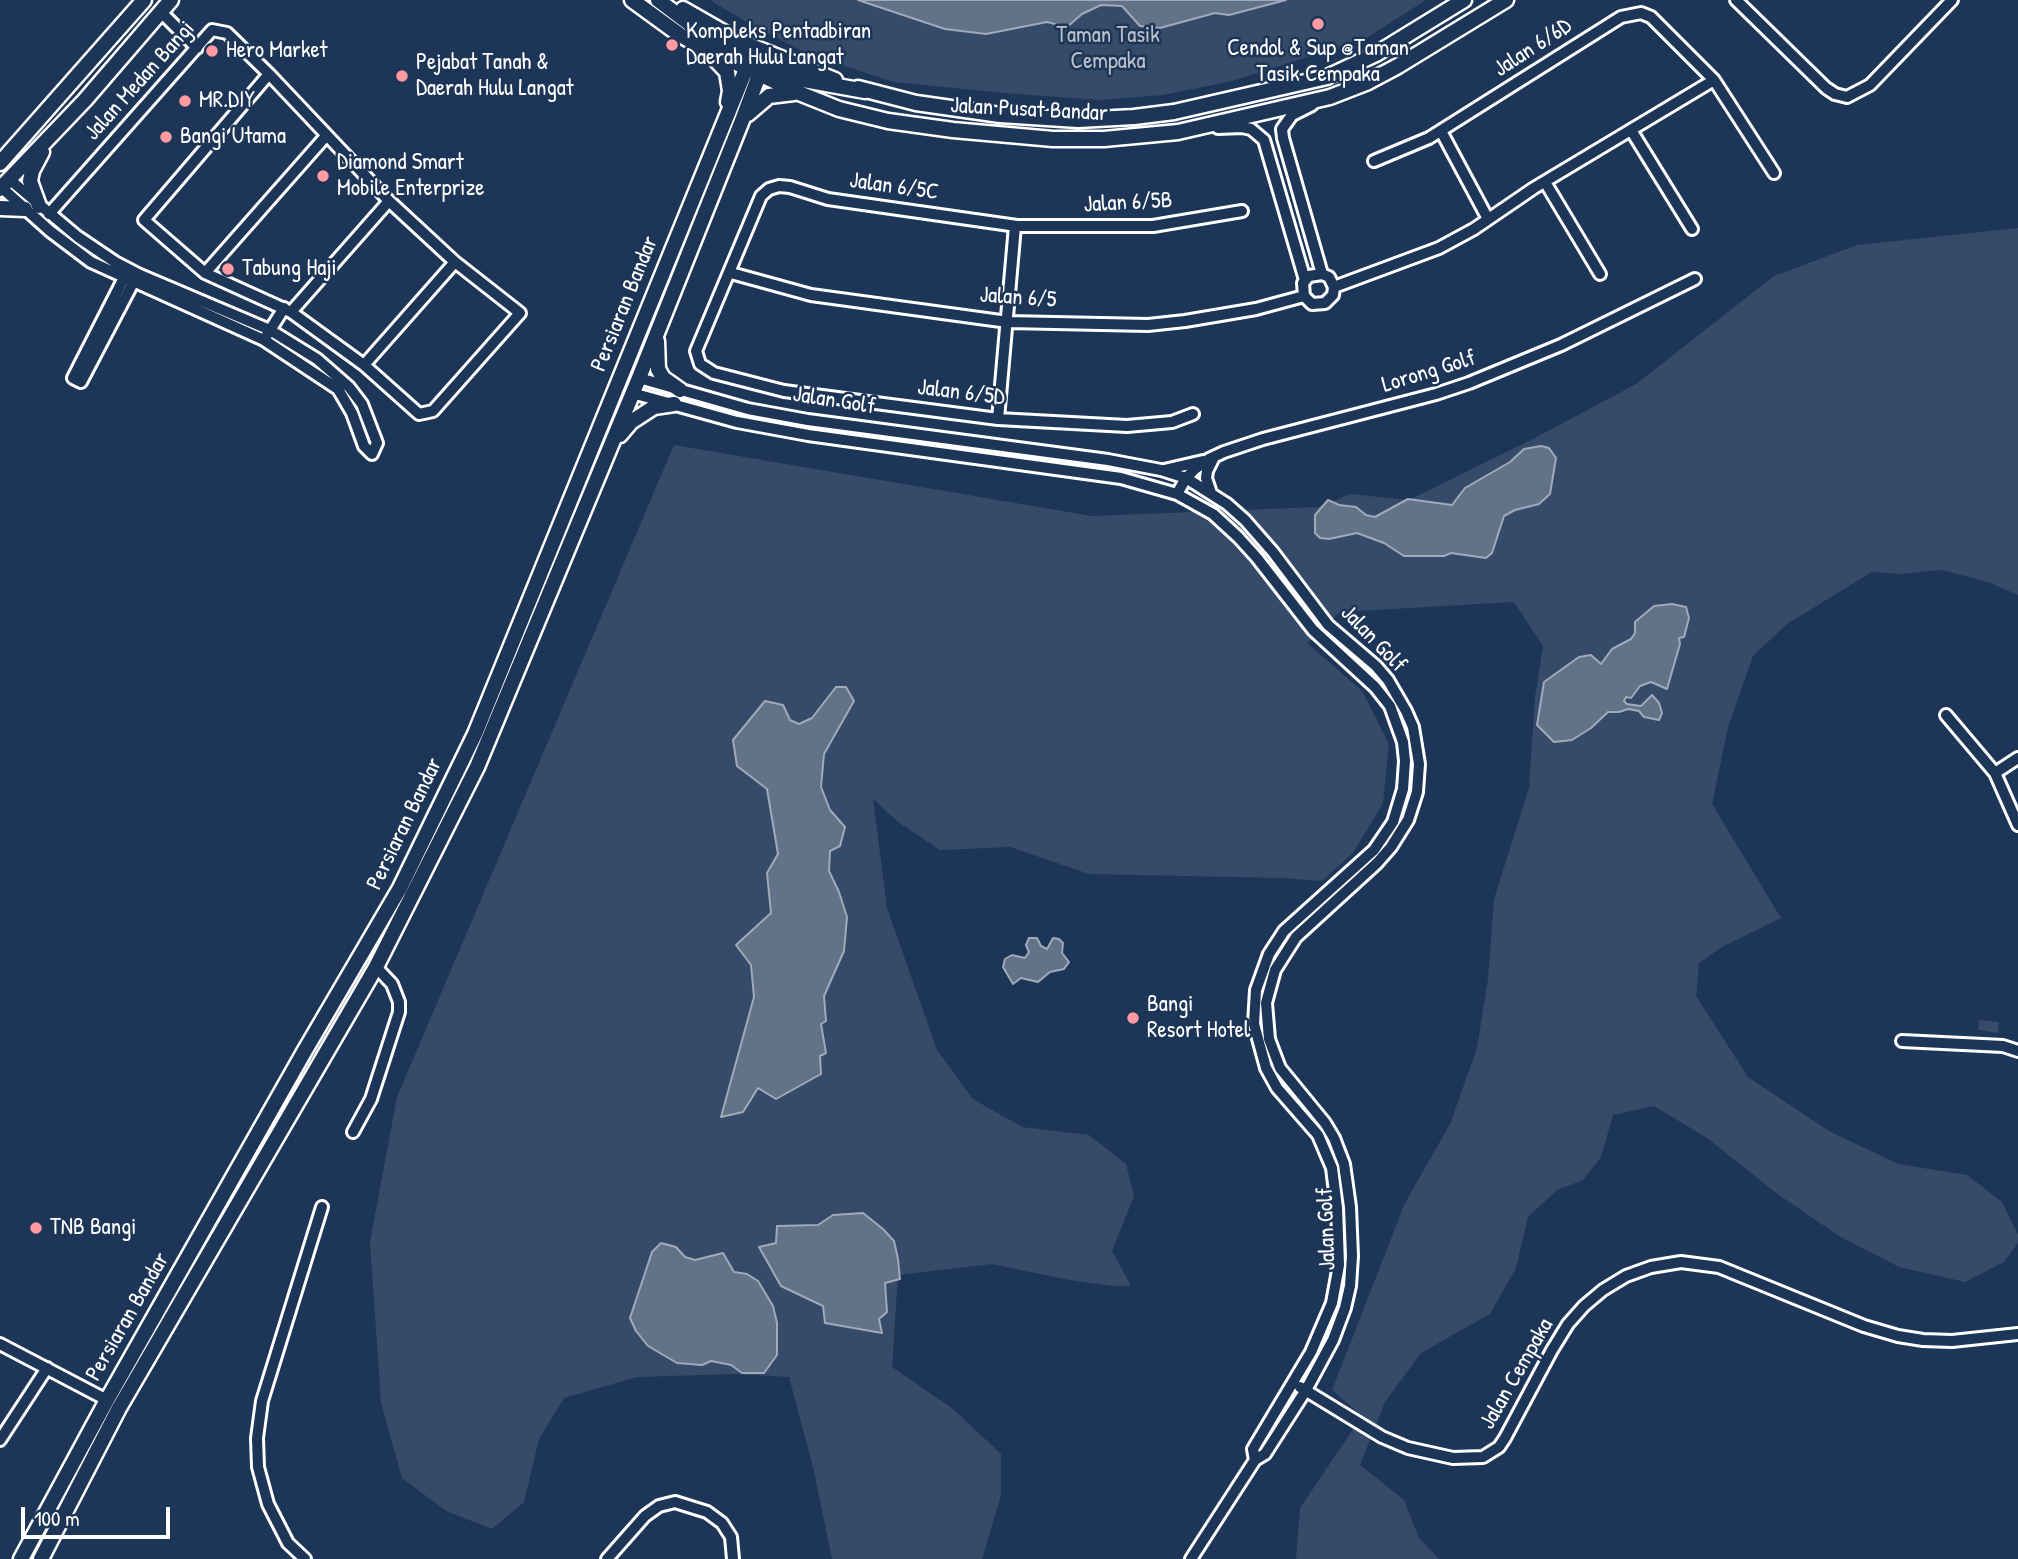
<!DOCTYPE html>
<style>
body{margin:0}
#map{position:relative;width:2018px;height:1559px;overflow:hidden;background:#1d3557;font-family:"Patrick Hand",sans-serif}
canvas{display:block}
.scale{position:absolute;left:21px;top:1507px;width:149px;height:32px;box-sizing:border-box;border:4px solid #fff;border-top:0;padding-left:9px;font-size:21px;line-height:24px;white-space:nowrap;color:#fff;-webkit-text-stroke:5px #1d3557;paint-order:stroke}
</style>
<div id="map">
<canvas width="2018" height="1559"></canvas>
<div class="scale">100 m</div>
</div>
<script>
const ctx = document.querySelector('canvas').getContext('2d');
ctx.lineJoin = 'round';
function fillPath(path, color) {
  ctx.fillStyle = color;
  ctx.fill(path, 'evenodd');
}
function poly(rows) {
  const path = new Path2D();
  for (const r of rows) {
    path.moveTo(r[0], r[1]);
    for (let i = 2; i < r.length; i += 2) path.lineTo(r[i], r[i + 1]);
  }
  return path;
}
function stroke(path, color, width, dash) {
  ctx.strokeStyle = color;
  ctx.lineWidth = width;
  ctx.lineCap = dash ? 'butt' : 'round';
  ctx.setLineDash(dash || []);
  ctx.stroke(path);
}
function drawText(font, color, halo, rows, align = 'center') {
  ctx.font = font + ' "Patrick Hand",sans-serif';
  ctx.lineWidth = 5;
  ctx.setLineDash([]);
  ctx.textBaseline = 'middle';
  ctx.strokeStyle = halo;
  ctx.fillStyle = color;
  for (const [text, x, y, turn = 0] of rows) {
    ctx.save();
    ctx.translate(x, y);
    ctx.rotate((+turn || 0) * Math.PI / 180);
    ctx.textAlign = isNaN(turn) ? turn : align;
    if (halo) ctx.strokeText(text, 0, 0);
    ctx.fillText(text, 0, 0);
    ctx.restore();
  }
}
const green = poly([
 [710,0,1426,0,1365,39,1232,81,1163,95,1099,100,1004,93,893,82,806,53,748,23],
 [2018,228,2018,595,1988,582,1942,570,1899,574,1872,572,1787,624,1753,656,1728,727,1712,804,1781,918,1722,947,1699,963,1696,996,1748,1077,1829,1131,1898,1164,1967,1175,2002,1202,2018,1235,2018,1243,2004,1262,1965,1282,1899,1267,1839,1236,1776,1193,1707,1138,1654,1106,1613,1115,1601,1157,1583,1180,1557,1190,1528,1217,1516,1268,1490,1314,1421,1353,1385,1402,1360,1465,1404,1500,1419,1538,1439,1559,1296,1559,1300,1508,1362,1416,1332,1390,1405,1203,1450,1124,1477,1048,1488,979,1494,899,1529,788,1535,697,1543,646,1514,602,1340,612,1307,643,1362,691,1389,744,1383,803,1353,853,1322,881,1282,878,1089,874,1010,847,940,850,898,822,873,799,887,908,937,1050,973,1099,1022,1127,1089,1135,1126,1164,1134,1196,1112,1251,1131,1286,1113,1286,1069,1280,992,1264,898,1275,892,1367,953,1409,1001,1454,1001,1496,982,1559,832,1559,813,1467,789,1377,734,1374,637,1377,564,1398,539,1439,524,1502,492,1529,446,1511,402,1478,381,1403,370,1242,397,1097,674,445,1092,516,1319,507,1350,494,1409,500,1533,439,1636,384,1774,276,1857,245],
 [1979,1020,1999,1022,1998,1033,1978,1030]
]);
const water = poly([
 [858,0,1286,0,1229,15,1215,13,1160,28,1140,26,1122,6,1101,5,1082,14,1067,27,1047,22,986,34,945,29,858,0],
 [1541,446,1549,448,1556,458,1550,494,1539,504,1515,510,1504,516,1492,553,1486,558,1451,553,1444,556,1404,556,1384,543,1357,533,1329,539,1320,538,1315,533,1315,515,1328,500,1339,505,1356,507,1366,515,1375,517,1408,499,1452,505,1465,488,1510,462,1524,449,1541,446],
 [1672,604,1686,607,1689,618,1684,637,1679,638,1680,644,1667,689,1651,682,1640,686,1631,698,1626,697,1624,701,1627,704,1641,706,1652,695,1659,703,1662,713,1659,720,1644,717,1639,711,1628,709,1619,712,1608,712,1591,728,1572,740,1554,742,1537,725,1544,682,1579,657,1591,655,1601,664,1612,649,1631,639,1635,633,1635,622,1654,606,1672,604],
 [836,687,846,687,854,701,824,754,821,787,830,810,845,827,840,846,830,851,829,871,839,892,847,917,844,951,824,996,826,1021,821,1024,826,1053,820,1056,821,1074,776,1099,758,1088,743,1112,721,1117,754,997,751,965,736,945,771,913,767,873,778,854,767,789,737,766,733,740,765,701,783,705,790,720,799,724,812,718,836,687],
 [1029,938,1037,938,1041,946,1047,949,1053,938,1059,939,1063,943,1062,953,1069,962,1064,969,1050,972,1038,982,1021,978,1013,984,1003,967,1005,959,1012,955,1025,958,1029,952,1026,945,1029,938],
 [863,1213,883,1229,894,1241,898,1259,900,1279,885,1283,887,1312,879,1319,882,1333,825,1323,823,1306,781,1286,759,1247,776,1243,777,1226,818,1225,833,1215,863,1213],
 [661,1243,676,1247,685,1257,695,1260,723,1253,734,1272,747,1274,758,1281,773,1306,777,1323,777,1355,764,1373,742,1373,731,1365,711,1361,702,1365,677,1363,648,1346,636,1331,630,1318,652,1252,661,1243]
]);
const minor = poly([
 [1736,0,1826,88,1835,94,1847,97,1870,85,1952,0],
 [161,12,197,48],
 [1312,105,1292,115,1282,129,1283,138,1322,274,1329,277,1334,287,1333,295,1325,303,1312,304,1304,296,1303,283,1309,276,1322,274],
 [1218,128,1242,127,1251,129,1264,140,1305,280],
 [1631,130,1692,229],
 [1441,131,1488,219],
 [1374,161,1429,138,1621,17,1641,13,1651,17,1714,80,1774,173],
 [1545,182,1600,274],
 [2,188,50,231,91,262,264,340,338,389,352,413,364,446,372,454,377,443,362,404,349,387,317,359,270,330,138,274,115,262,78,237,9,179],
 [49,214,212,30,227,33,269,74,389,201,455,262,520,313,433,411,419,414,364,365,291,312,205,273,144,220,269,74],
 [127,272,73,378,81,382,136,277],
 [205,273,326,136],
 [731,273,811,295,1008,322,1148,325,1185,321,1256,309,1304,296],
 [1334,287,1439,248,1474,229,1534,188,1714,80],
 [291,312,389,201],
 [267,335,284,308],
 [364,365,455,262],
 [639,378,748,409,808,420,1108,460,1161,470,1186,478,1227,504,1245,520,1273,552,1328,625,1376,666,1388,680,1406,711,1413,727,1419,764,1417,792,1408,820,1391,847,1377,863,1296,937,1275,970,1266,1003,1269,1039,1280,1068,1325,1123,1334,1138,1344,1164,1350,1207,1352,1256,1350,1286,1345,1308,1333,1340,1306,1390,1265,1454,1255,1460,1191,1559],
 [632,393,737,422,808,435,1121,478,1177,494,1213,514,1238,537,1257,558,1313,630,1375,687,1390,706,1403,742,1405,761,1403,789,1393,822,1374,850,1284,931,1269,954,1256,990,1254,1024,1266,1068,1277,1088,1318,1135,1332,1168,1337,1208,1339,1265,1332,1303,1311,1352,1253,1449,1255,1460],
 [1193,414,1172,422,1127,426,998,419,784,391,714,373,700,364,696,351,761,196,769,189,779,186,790,187,828,199,1017,226,1153,226,1242,211],
 [998,419,1015,226],
 [1164,470,1203,461],
 [1211,493,1206,478,1207,471,1213,459],
 [1177,494,1186,478,1195,469,1209,459,1224,452,1263,439,1436,394,1469,383,1561,345,1695,279],
 [1946,715,1995,773,2018,825],
 [1995,773,2018,758],
 [1902,1041,2003,1046,2018,1051],
 [353,1132,371,1099,399,1012,399,1002,392,984,376,967],
 [0,1344,107,1400],
 [1300,1387,1382,1437,1408,1448,1453,1458,1483,1457,1499,1447,1505,1438,1552,1350,1568,1324,1584,1306,1603,1290,1626,1276,1651,1267,1681,1262,1719,1267,1864,1326,1898,1336,1923,1340,1952,1341,2018,1334],
 [0,1440,47,1368],
 [305,1559,288,1543,268,1504,258,1467,257,1438,262,1401,322,1207],
 [607,1559,645,1516,659,1506,675,1502,707,1512,722,1523,731,1537,733,1559]
]);
const major = poly([
 [632,0,680,35,698,45,799,93,839,109,888,121,953,130,1053,139,1104,139,1178,132,1330,97,1366,83,1398,66,1506,0],
 [683,9,739,41,835,80],
 [711,55,727,72,730,91,728,102],
 [858,88,916,103,1000,115,1078,120,1134,117,1174,112,1327,77,1376,54,1464,0],
 [748,114,769,96,794,93],
 [0,163,144,0],
 [0,189,85,100,171,0],
 [39,206,30,181,32,171,42,152],
 [0,208,25,209],
 [657,341,658,369,663,378,680,390],
 [620,435,631,422,654,407,674,404],
 [21,1559,107,1400,304,1052,400,888,475,734,746,69,753,64,764,64,804,80,865,91],
 [41,1559,119,1408,376,967,477,767,639,378,743,118,759,75,756,64,745,55,695,28,658,0]
]);
const markers = [
 [1318,24,7,"#ff9aa2"],
 [672,45,7,"#ff9aa2"],
 [212,51,7,"#ff9aa2"],
 [402,76,7,"#ff9aa2"],
 [185,101,7,"#ff9aa2"],
 [166,137,7,"#ff9aa2"],
 [323,176,7,"#ff9aa2"],
 [228,269,7,"#ff9aa2"],
 [1133,1018,7,"#ff9aa2"],
 [36,1228,7,"#ff9aa2"]
];
const poiNames = [
 ["Kompleks Pentadbiran",686,32],
 ["Daerah Hulu Langat",686,58],
 ["Cendol & Sup @Taman",1318,49,"center"],
 ["Tasik Cempaka",1318,75,"center"],
 ["Hero Market",226,51],
 ["Pejabat Tanah &",416,63],
 ["Daerah Hulu Langat",416,89],
 ["MR.DIY",199,101],
 ["Bangi Utama",180,137],
 ["Diamond Smart",337,163],
 ["Mobile Enterprize",337,189],
 ["Tabung Haji",242,269],
 ["Bangi",1147,1005],
 ["Resort Hotel",1147,1031],
 ["TNB Bangi",50,1228]
];
const parkNames = [
 ["Taman Tasik",1108,36],
 ["Cempaka",1108,62]
];
const streetNames = [
 ["Jalan 6/6D",1533,48,-33],
 ["Jalan Medan Bangi",140,81,-48],
 ["Jalan Pusat Bandar",1029,110,3],
 ["Jalan 6/5C",894,187,8],
 ["Jalan 6/5B",1128,203,-3],
 ["Jalan 6/5",1018,298,4],
 ["Persiaran Bandar",625,304,-68],
 ["Lorong Golf",1429,372,-17],
 ["Jalan 6/5D",961,393,7],
 ["Jalan Golf",834,401,9],
 ["Jalan Golf",1373,639,46],
 ["Persiaran Bandar",405,824,-64],
 ["Jalan Golf",1327,1229,-92],
 ["Persiaran Bandar",128,1317,-60],
 ["Jalan Cempaka",1517,1374,-60]
];
fillPath(green, '#364b69');
fillPath(water, '#617289');
stroke(water, '#a0aab8', 2);
stroke(minor, '#fff', 16);
stroke(major, '#fff', 19);
stroke(minor, '#1d3557', 10);
stroke(major, '#1d3557', 14);
for (const [x, y, r, color] of markers) {
  const dot = new Path2D();
  dot.arc(x, y, r, 0, 2 * Math.PI);
  ctx.fillStyle = color;
  ctx.fill(dot);
  stroke(dot, '#1d3557', 2.5);
}
drawText('23px', '#fff', '#1d3557', poiNames, 'left');
drawText('23px', '#b9c0ca', '#1d3557', parkNames);
drawText('23px', '#fff', '#1d3557', streetNames);
</script>
